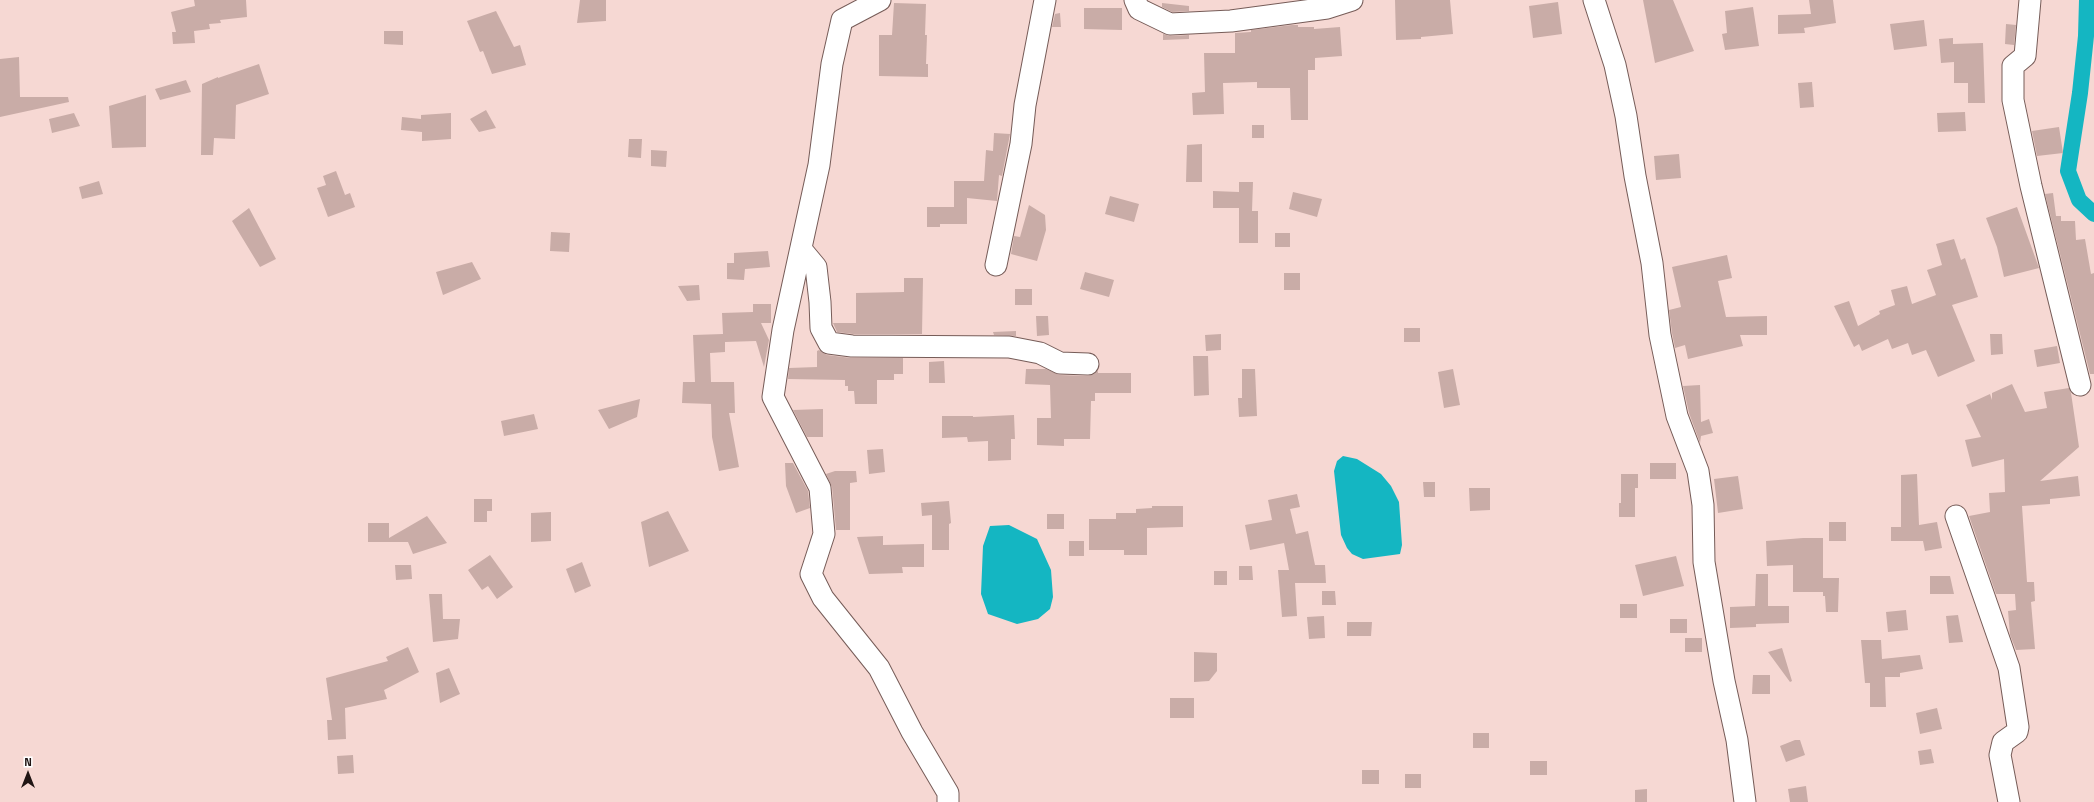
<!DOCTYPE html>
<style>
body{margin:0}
#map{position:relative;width:2094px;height:802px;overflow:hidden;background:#f6d8d3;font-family:"Titillium Web",sans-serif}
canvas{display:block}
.north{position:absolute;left:8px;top:754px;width:40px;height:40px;-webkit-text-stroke:3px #fff;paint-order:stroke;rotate:0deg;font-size:11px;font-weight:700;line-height:16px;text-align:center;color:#201514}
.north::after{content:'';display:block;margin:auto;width:14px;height:18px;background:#201514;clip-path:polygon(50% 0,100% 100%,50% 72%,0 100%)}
</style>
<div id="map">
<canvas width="2094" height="802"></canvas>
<div class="north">N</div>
</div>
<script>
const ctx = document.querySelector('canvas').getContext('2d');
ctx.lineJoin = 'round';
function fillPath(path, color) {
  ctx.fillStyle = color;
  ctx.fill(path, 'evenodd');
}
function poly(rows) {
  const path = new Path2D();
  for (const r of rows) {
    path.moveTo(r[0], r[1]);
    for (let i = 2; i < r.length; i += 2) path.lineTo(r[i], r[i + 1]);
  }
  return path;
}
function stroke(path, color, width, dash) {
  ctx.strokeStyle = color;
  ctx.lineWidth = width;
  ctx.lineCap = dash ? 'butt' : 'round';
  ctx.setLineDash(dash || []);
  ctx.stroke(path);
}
const water = poly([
 [1343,456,1357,459,1381,474,1391,486,1399,502,1402,545,1400,554,1363,559,1352,554,1347,548,1341,535,1334,471,1337,461],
 [1009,525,1037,539,1051,570,1053,597,1050,609,1038,619,1017,624,988,614,981,594,983,546,990,526]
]);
const canal = poly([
 [2087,0,2086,36,2080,93,2068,171,2079,200,2094,214]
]);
const building = poly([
 [194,0,246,0,247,17,220,20,221,23,209,24,210,29,194,31,195,43,173,44,172,32,176,32,171,12,195,6],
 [580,0,606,0,606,21,577,23],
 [1395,0,1450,0,1453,34,1421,37,1421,39,1396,40],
 [1643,0,1673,0,1694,51,1655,63],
 [1809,0,1833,0,1836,23,1804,28,1805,33,1778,34,1778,15,1811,14],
 [1558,2,1562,34,1533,38,1529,6],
 [894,3,926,4,925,35,927,35,926,64,928,64,928,77,879,76,879,35,892,35],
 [1162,3,1189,6,1189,11,1172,12,1162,7],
 [1753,7,1759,46,1725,50,1722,34,1727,33,1725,11],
 [1084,8,1122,8,1122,30,1084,29],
 [496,11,514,47,520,45,526,65,492,74,483,51,480,52,467,21],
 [1060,13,1061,27,1052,27,1055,14],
 [1924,20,1927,46,1894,50,1890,24],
 [2006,24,2016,25,2014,45,2005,44],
 [1292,25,1298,25,1298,27,1314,27,1314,29,1340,27,1342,56,1315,58,1315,70,1308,70,1308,120,1291,120,1290,88,1257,88,1257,82,1223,83,1224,114,1193,115,1192,93,1205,92,1204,53,1235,53,1235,33,1251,32,1251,30],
 [384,31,403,31,403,45,384,44],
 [1163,34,1171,36,1189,35,1189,39,1163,40],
 [1953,38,1953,44,1983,43,1985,103,1968,103,1968,83,1954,83,1954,62,1941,63,1939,39],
 [19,57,20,97,68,97,69,102,0,117,0,59],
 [259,64,269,94,236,105,235,139,214,138,213,155,201,155,202,84,218,77,218,78],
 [186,80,191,92,160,100,155,89],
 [1812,82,1814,107,1800,108,1798,83],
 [146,95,146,147,112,148,109,106],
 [486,110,496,128,479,132,470,119],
 [1965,112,1966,131,1938,132,1937,113],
 [74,113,80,126,52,133,49,119],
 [451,113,451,139,422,141,422,132,401,130,402,117,421,119,421,115],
 [1252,125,1264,125,1264,138,1252,138],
 [2059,127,2063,153,2037,156,2032,131],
 [994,133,1010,134,1002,176,999,175,997,201,967,198,967,224,940,224,940,227,927,227,927,207,954,207,954,181,984,181,986,150,993,151],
 [629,139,642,139,641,158,628,157],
 [1202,144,1202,182,1186,182,1187,145],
 [651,150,667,151,666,167,651,166],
 [1679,154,1681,178,1656,180,1654,156],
 [336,171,345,195,350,193,355,207,328,217,317,188,326,185,323,176],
 [99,181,103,194,82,199,79,187],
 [1239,182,1253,182,1252,211,1258,211,1258,243,1239,243,1239,208,1213,208,1213,191,1239,192],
 [1293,192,1322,199,1317,217,1289,209],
 [2053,193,2056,216,2061,216,2061,221,2075,221,2076,240,2085,239,2091,274,2094,273,2094,374,2090,374,2045,194],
 [1110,196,1139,204,1134,222,1105,214],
 [1029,205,1045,215,1046,230,1037,261,1011,254,1014,236,1020,237],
 [2017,207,2039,268,2004,277,1997,247,1986,218],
 [249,208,276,259,260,267,232,221],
 [551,232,570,233,569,252,550,251],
 [1275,233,1290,233,1290,247,1275,247],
 [1954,239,1961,260,1965,258,1978,297,1952,305,1975,361,1938,377,1926,350,1912,355,1908,343,1892,349,1888,339,1862,351,1859,344,1854,347,1834,306,1849,301,1858,326,1880,314,1879,311,1895,305,1891,290,1907,286,1912,304,1936,295,1927,270,1942,265,1936,244],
 [768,251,770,267,745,269,744,280,727,279,727,263,734,263,734,253],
 [1727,255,1732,278,1718,281,1726,317,1767,316,1767,335,1740,335,1743,346,1688,359,1685,345,1675,348,1672,333,1669,310,1681,307,1672,267],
 [472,262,481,279,443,295,436,272],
 [1085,272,1114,280,1109,297,1080,289],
 [1284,273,1300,273,1300,290,1284,290],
 [904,278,923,278,922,334,853,334,837,332,833,323,856,323,856,293,904,292],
 [699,285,700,300,687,301,678,286],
 [1015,289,1032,289,1032,305,1015,305],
 [753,304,771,304,771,323,761,323,769,340,764,367,756,341,725,342,725,352,710,353,711,382,734,382,735,413,729,413,739,467,719,471,712,437,711,404,682,403,683,382,695,382,693,335,723,334,722,313,753,312],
 [1036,316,1048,316,1049,335,1037,336],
 [1404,328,1420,328,1420,342,1404,342],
 [1016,331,1016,336,994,335,993,332],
 [1221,334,1221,350,1206,351,1205,335],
 [1990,334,2002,334,2003,354,1991,355],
 [2057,346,2060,363,2037,367,2034,350],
 [819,350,827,355,851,358,903,358,903,374,894,374,894,380,877,380,877,404,855,404,854,391,848,391,848,386,845,386,845,380,788,379,789,368,817,367,817,351],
 [1193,356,1208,356,1209,395,1194,396],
 [944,361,945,383,929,383,929,362],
 [1026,369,1046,369,1060,375,1088,376,1098,371,1098,373,1131,373,1131,393,1095,393,1095,401,1091,401,1090,439,1064,439,1064,446,1037,445,1037,418,1051,418,1050,385,1025,384],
 [1242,369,1255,369,1257,416,1239,417,1238,398,1242,398],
 [1453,369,1460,405,1444,408,1438,372],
 [2012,384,2025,412,2047,408,2044,392,2069,388,2071,393,2079,447,2040,481,2078,476,2080,496,2050,499,2050,504,2022,506,2027,582,2034,582,2035,601,2031,602,2035,649,2016,650,2010,635,2008,611,2016,610,2015,594,1996,594,1969,516,1990,512,1989,493,2005,492,2004,459,1972,467,1965,440,1981,437,1966,405,1990,394,1992,400,1992,393],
 [1700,385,1701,422,1709,419,1713,433,1701,436,1700,443,1689,413,1683,386],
 [640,399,637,417,609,429,598,410],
 [823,409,823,437,807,437,793,410],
 [534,414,538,429,504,436,501,421],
 [1014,415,1015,439,1011,439,1011,460,988,461,988,441,968,442,967,437,942,438,942,416,973,416,973,417],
 [883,449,885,472,869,474,867,450],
 [785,463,793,463,808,491,810,508,796,513,786,486],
 [1650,463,1676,463,1676,479,1650,479],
 [835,471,856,471,857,482,850,483,850,530,836,530,832,487,826,474],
 [1621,474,1638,474,1638,488,1635,488,1635,517,1619,517,1619,503,1621,503],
 [1917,474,1919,525,1937,522,1942,548,1925,551,1923,541,1891,541,1891,527,1901,527,1901,475],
 [1738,476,1743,509,1718,513,1714,479],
 [1423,482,1435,482,1435,497,1424,497],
 [1469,488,1490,488,1490,510,1470,511],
 [1297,494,1300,507,1290,509,1296,534,1308,531,1315,565,1325,565,1326,583,1295,583,1297,616,1282,617,1278,570,1289,570,1284,543,1250,550,1245,525,1272,520,1268,500],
 [474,499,492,499,492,511,487,511,487,522,474,522],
 [949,501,951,523,949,524,949,550,932,550,932,515,922,516,921,503],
 [1152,506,1183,506,1183,527,1147,528,1147,555,1124,555,1124,550,1089,550,1089,519,1116,519,1116,513,1136,513,1136,509,1152,508],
 [668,511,689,551,649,567,641,522],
 [551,512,551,541,531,542,531,513],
 [1047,514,1064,514,1064,529,1047,529],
 [427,516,447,543,413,554,408,542,368,542,368,523,389,523,389,538],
 [1829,522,1846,522,1846,541,1829,541],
 [883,536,883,545,924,544,924,567,902,567,903,573,869,574,857,537],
 [1803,538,1823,538,1823,578,1839,578,1838,612,1826,612,1825,596,1823,596,1823,592,1793,592,1793,565,1767,566,1766,541],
 [1069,541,1084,541,1084,556,1069,556],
 [490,555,513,587,497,599,488,586,482,590,468,570],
 [1676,556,1684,586,1643,596,1635,565],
 [582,562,591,586,575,593,566,569],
 [395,565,411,565,412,579,396,580],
 [1239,566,1252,566,1253,580,1239,580],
 [1214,571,1227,571,1227,585,1214,585],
 [1756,574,1768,574,1768,606,1789,606,1789,623,1756,624,1756,627,1730,628,1730,607,1755,606],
 [1930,576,1950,576,1954,594,1930,594],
 [1322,591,1335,591,1336,605,1322,605],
 [429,594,442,594,443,619,460,619,458,639,433,642],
 [1620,604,1637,604,1637,618,1620,618],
 [1906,610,1908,630,1888,632,1886,612],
 [1958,615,1963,642,1949,643,1946,616],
 [1324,616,1325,638,1309,639,1307,617],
 [1670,619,1687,619,1687,633,1670,633],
 [1347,622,1372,622,1371,636,1347,636],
 [1685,638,1702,638,1702,652,1685,652],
 [1861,640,1881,640,1882,659,1920,655,1923,669,1900,673,1900,677,1885,677,1886,707,1870,707,1870,683,1865,683],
 [408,647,419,672,384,690,387,699,345,708,346,739,328,740,327,720,332,720,326,678,388,661,386,657],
 [1782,648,1792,681,1790,682,1768,652],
 [1194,652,1217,653,1217,671,1209,681,1194,682],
 [449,668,460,694,440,703,436,673],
 [1753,675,1770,675,1770,694,1752,694],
 [1170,698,1194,698,1194,718,1170,718],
 [1937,708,1942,729,1920,734,1916,713],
 [1473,733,1489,733,1489,748,1473,748],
 [1795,740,1800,740,1805,755,1786,762,1780,746],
 [1931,749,1934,763,1920,765,1918,751],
 [353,755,354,773,338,774,337,756],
 [1530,761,1547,761,1547,775,1530,775],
 [1362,770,1379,770,1379,784,1362,784],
 [1405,774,1421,774,1421,788,1405,788],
 [1806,786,1808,802,1790,802,1788,789],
 [1647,789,1647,802,1635,802,1635,790]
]);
const minor = poly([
 [880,0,842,20,832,64,819,165,783,330,773,397,820,488,824,534,811,574,823,598,879,668,912,732,948,793,948,802],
 [1135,0,1139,9,1170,24,1231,21,1327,8,1352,0],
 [1594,0,1615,65,1626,116,1635,176,1652,263,1660,335,1677,416,1698,471,1703,505,1704,562,1724,681,1737,740,1745,802],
 [2030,0,2025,56,2013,66,2013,100,2031,186,2080,385],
 [801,249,816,267,820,302,821,328,829,343,852,346,1009,347,1040,353,1060,363,1088,364],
 [996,265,1021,144,1025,105,1045,0],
 [1956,516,2009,668,2018,727,2017,732,2003,742,2000,755,2009,802]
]);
fillPath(water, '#14b6c2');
stroke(canal, '#14b6c2', 16);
fillPath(building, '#c9aca7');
stroke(minor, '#765c58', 23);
stroke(minor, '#fff', 21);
</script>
